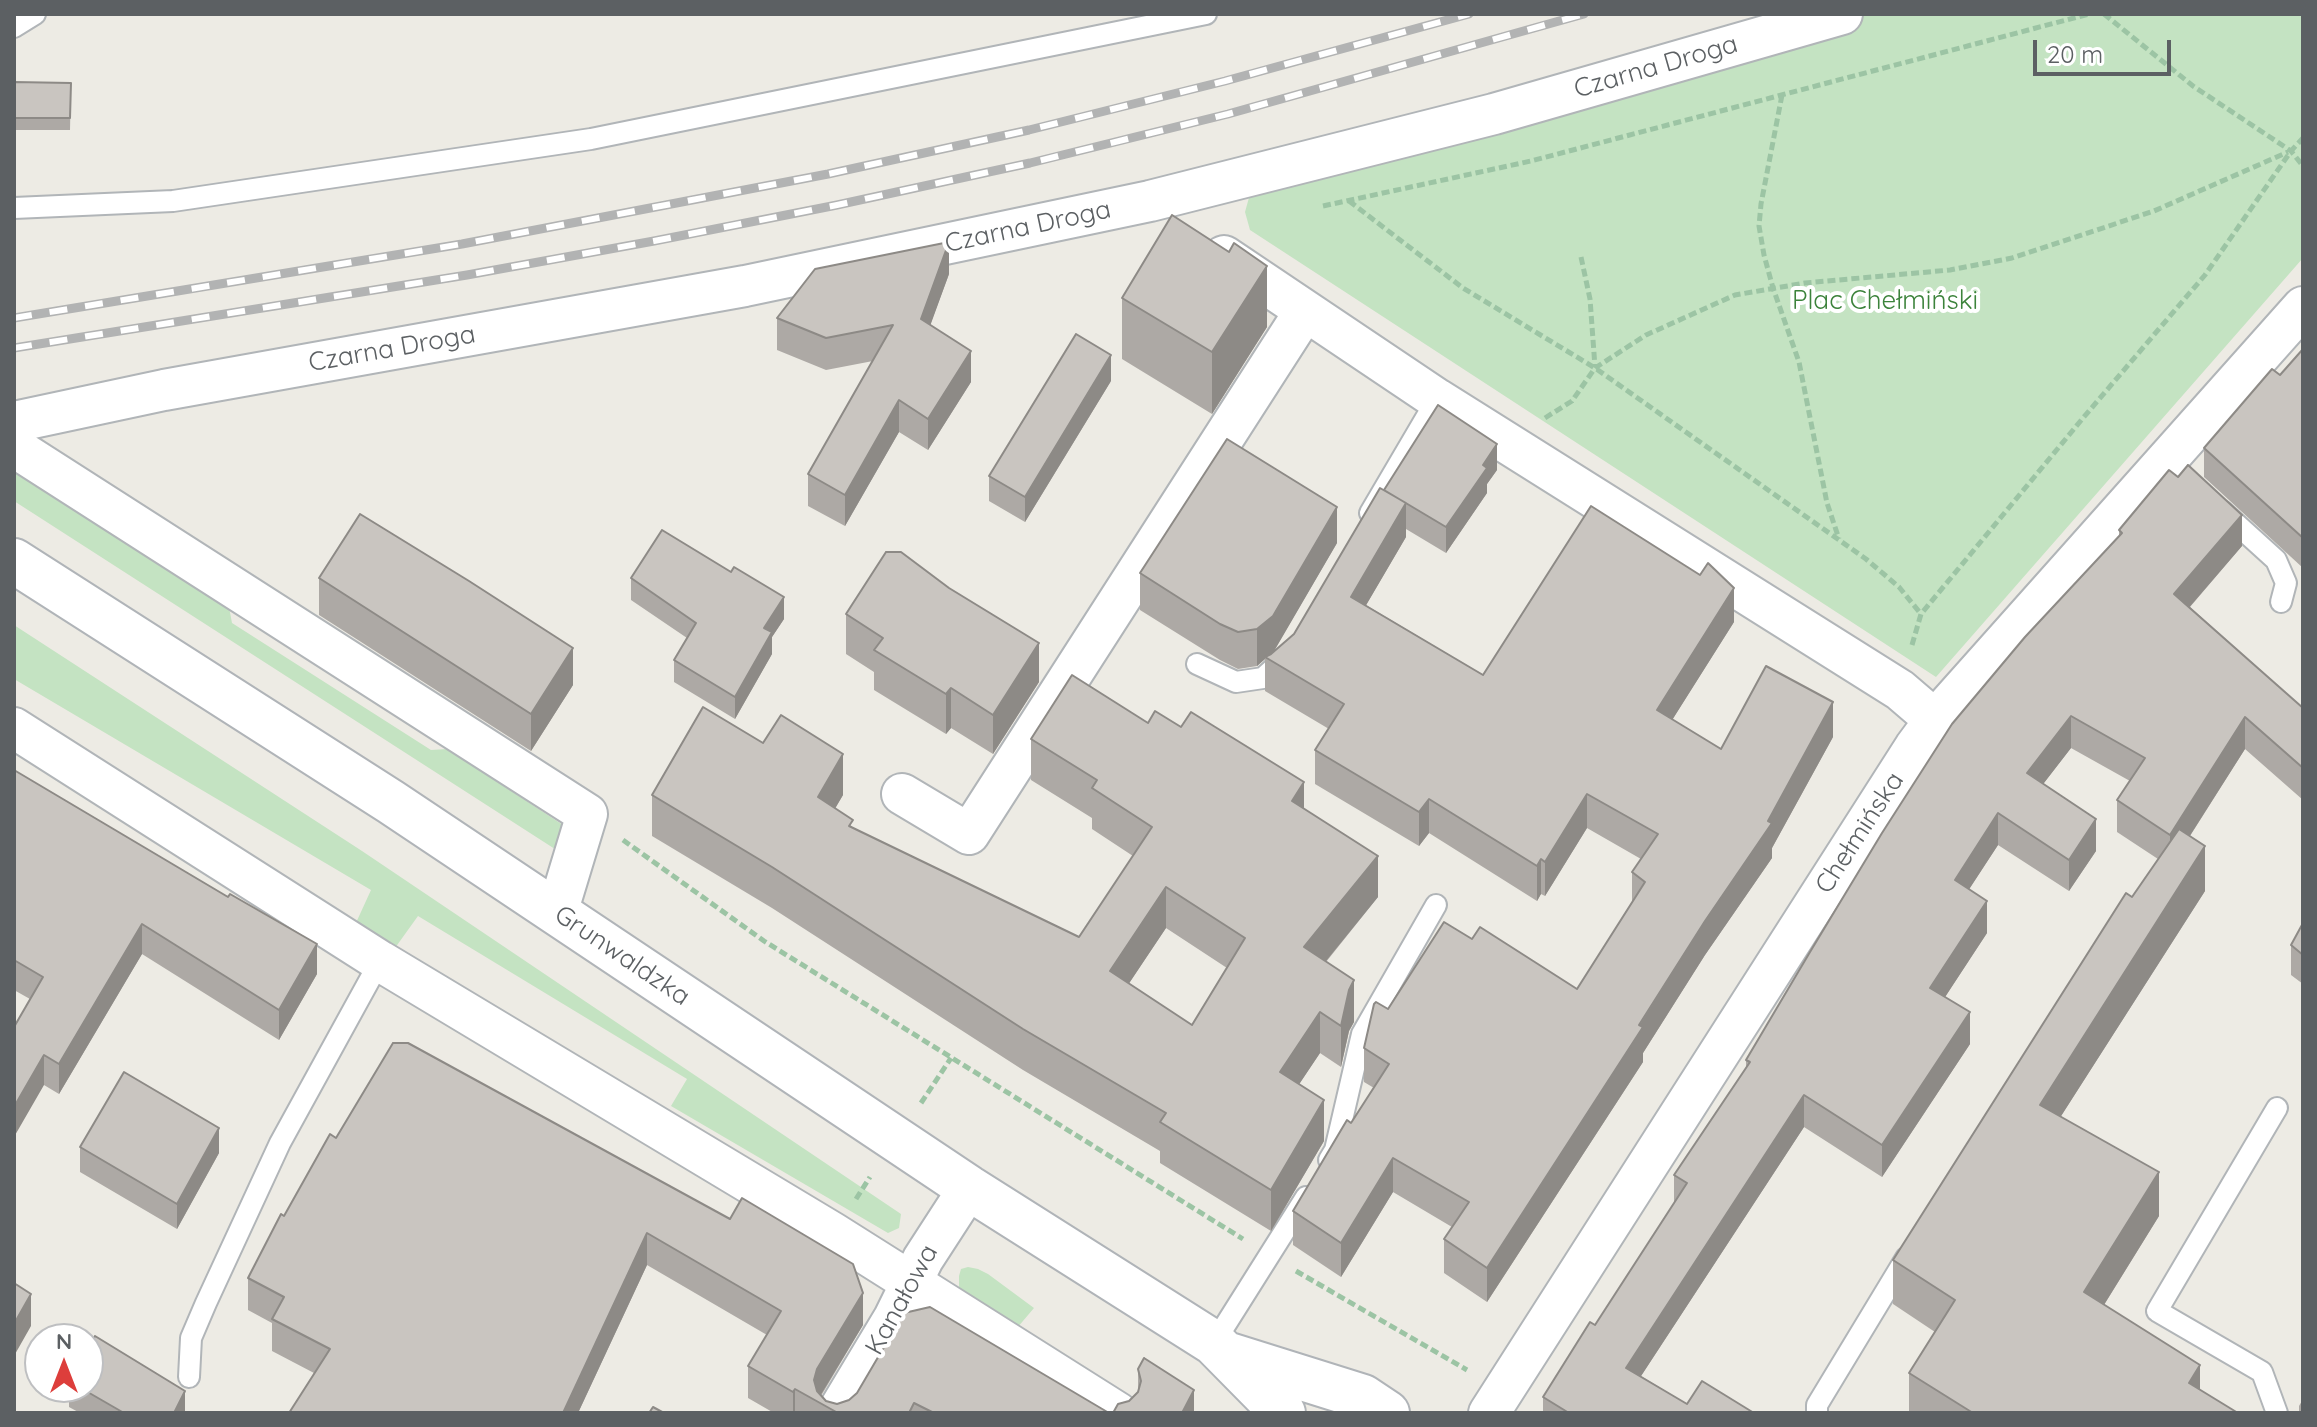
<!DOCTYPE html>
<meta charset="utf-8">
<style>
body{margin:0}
#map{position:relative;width:2317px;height:1427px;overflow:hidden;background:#edebe4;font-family:Quicksand,sans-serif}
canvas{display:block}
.frame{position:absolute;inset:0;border:16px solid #5c6063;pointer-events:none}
.north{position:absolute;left:24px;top:1323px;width:80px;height:80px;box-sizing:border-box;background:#fff;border:2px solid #bebfc1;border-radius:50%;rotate:0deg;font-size:22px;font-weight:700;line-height:32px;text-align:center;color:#5c6063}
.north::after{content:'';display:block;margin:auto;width:28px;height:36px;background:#dd3e3b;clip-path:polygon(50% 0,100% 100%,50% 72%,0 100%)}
.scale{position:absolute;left:2033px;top:40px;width:138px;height:36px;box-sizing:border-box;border:4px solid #5c6063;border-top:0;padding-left:10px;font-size:24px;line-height:28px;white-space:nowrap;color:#5c6063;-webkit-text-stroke:6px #fff;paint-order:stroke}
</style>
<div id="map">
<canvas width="2317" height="1427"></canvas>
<div class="frame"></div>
<div class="north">N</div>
<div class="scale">20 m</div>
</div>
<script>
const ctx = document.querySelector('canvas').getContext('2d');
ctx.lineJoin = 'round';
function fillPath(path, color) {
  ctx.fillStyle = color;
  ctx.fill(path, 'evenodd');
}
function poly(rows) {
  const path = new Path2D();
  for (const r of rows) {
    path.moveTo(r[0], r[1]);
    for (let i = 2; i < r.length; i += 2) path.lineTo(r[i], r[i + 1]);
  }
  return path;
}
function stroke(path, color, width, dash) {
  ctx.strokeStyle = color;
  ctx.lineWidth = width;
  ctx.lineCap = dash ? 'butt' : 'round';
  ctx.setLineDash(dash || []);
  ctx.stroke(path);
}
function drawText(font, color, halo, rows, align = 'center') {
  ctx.font = font + ' Quicksand,sans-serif';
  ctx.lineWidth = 8;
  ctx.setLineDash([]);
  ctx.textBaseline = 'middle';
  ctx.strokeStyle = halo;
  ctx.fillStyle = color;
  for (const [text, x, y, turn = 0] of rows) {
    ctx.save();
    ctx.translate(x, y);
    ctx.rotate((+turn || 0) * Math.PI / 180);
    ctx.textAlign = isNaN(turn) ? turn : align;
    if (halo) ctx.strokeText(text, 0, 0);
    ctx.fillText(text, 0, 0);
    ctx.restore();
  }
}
const green = poly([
 [1842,14,2303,14,2303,258,1936,677,1250,230,1245,212,1250,194],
 [14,469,229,607,232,623,431,750,447,749,563,825,558,851,14,501],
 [14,625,362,851,901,1214,899,1228,888,1233,671,1106,687,1079,418,916,395,948,355,925,371,890,14,679],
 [968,1267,978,1269,988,1274,1034,1308,1017,1328,963,1295,959,1288,959,1276,961,1269]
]);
const path = poly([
 [2104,14,2193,86,2291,151,2303,166],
 [1782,95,1761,204,1759,226,1764,255,1773,288,1799,362,1827,503,1839,539],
 [1349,201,1463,288,1595,368,1866,559,1899,587,1921,614],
 [1323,206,1531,161,2089,14],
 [1581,257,1590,299,1595,367],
 [1545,418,1572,401,1595,368,1646,335,1735,295,1805,283,1950,270,2012,258,2154,211,2288,152],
 [1912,645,1921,614,2083,418,2205,275,2291,151,2303,138],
 [623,840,764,941,1243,1239],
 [921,1103,951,1058],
 [856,1199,870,1177],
 [1296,1271,1467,1370]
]);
const service = poly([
 [14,27,35,14],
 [14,208,173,201,591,139,1206,14],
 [2222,511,2276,560,2286,583,2281,602],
 [1370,513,1437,399],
 [1197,664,1236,682,1263,678,1285,658],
 [2277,1108,2157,1311,2262,1372,2277,1413],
 [1329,1160,1335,1150,1362,1034,1436,905],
 [1214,1343,1306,1197],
 [189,1377,191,1338,206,1303,280,1143,380,961],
 [1817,1413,1817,1405,1906,1258]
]);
const minor = poly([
 [1224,256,1437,399,1900,690,1935,720],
 [14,422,164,390,745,286,1150,201,1494,114,1842,14],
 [14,447,587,814,557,913],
 [14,728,380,961,833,1233,1118,1413],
 [902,794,969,834,1305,311],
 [837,1413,894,1318,923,1259,969,1188],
 [1489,1413,1915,747,1935,720,2303,307]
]);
const secondary = poly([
 [14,561,391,802,969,1188,1214,1343,1283,1413],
 [1229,1355,1363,1397,1387,1413]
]);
const rail = poly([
 [14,318,462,244,828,174,1029,130,1225,81,1469,14],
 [14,348,467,275,654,241,837,205,1030,163,1228,114,1584,14]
]);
const wall = poly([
 [14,82,71,83,70,130,14,130],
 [1229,252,1267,327,1212,414,1122,359,1122,298],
 [949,274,930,325,971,382,928,450,899,432,845,526,808,506,808,474,873,361,826,370,777,350,777,318],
 [2303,349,2303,568,2204,477,2204,448,2280,375],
 [1111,381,1025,522,989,501,989,476],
 [1497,470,1487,484,1487,493,1446,553,1406,529,1406,537,1366,605,1483,675,1734,622,1672,720,1721,749,1833,737,1772,848,1772,858,1705,955,1643,1053,1643,1062,1487,1302,1444,1273,1444,1239,1452,1227,1393,1192,1341,1277,1293,1245,1293,1211,1374,1088,1364,1082,1364,1048,1388,1009,1472,939,1577,989,1632,902,1632,872,1641,859,1587,828,1545,896,1541,894,1537,901,1429,833,1419,846,1315,784,1315,750,1329,729,1265,691,1265,659,1257,666,1238,669,1220,660,1140,610,1140,573,1337,543,1273,652,1294,634,1384,490],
 [2119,530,2242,546,2190,607,2303,708,2303,800,2245,749,2190,836,2205,891,2061,1116,2159,1216,2104,1305,2200,1390,2238,1413,1909,1413,1909,1373,1935,1332,1893,1304,1893,1260,2132,897,2158,859,2117,832,2117,800,2130,781,2071,748,2043,784,2096,851,2069,891,1998,845,1969,889,1987,933,1945,997,1970,1044,1882,1177,1804,1127,1641,1376,1687,1404,1754,1413,1543,1413,1543,1397,1595,1325,1674,1203,1674,1175,1746,1068,1746,1060,2119,536],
 [319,578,573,685,531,751,319,615],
 [631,578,784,619,772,637,772,654,735,719,674,682,674,660,687,638,631,600],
 [846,614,1039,682,993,754,951,728,946,734,874,690,874,672,846,654],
 [1148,723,1304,808,1378,897,1326,962,1354,1022,1349,1031,1341,1067,1320,1053,1299,1084,1324,1141,1271,1231,1160,1163,1160,1151,1023,1070,772,908,652,836,652,795,843,795,835,808,853,828,1079,937,1133,856,1092,829,1092,818,1031,780,1031,739],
 [1166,928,1227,968,1192,1025,1129,983],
 [14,770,317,974,279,1040,142,954,59,1094,44,1085,30,999,14,990],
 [2303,923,2303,984,2291,975,2291,945],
 [393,1043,863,1325,821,1396,826,1401,837,1404,849,1400,1109,1413,774,1413,748,1398,748,1366,767,1335,647,1265,578,1413,289,1413,314,1373,272,1351,272,1323,248,1310,248,1278,284,1216,336,1138],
 [80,1147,219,1153,177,1229,80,1172],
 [1138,1369,1194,1413,1129,1401,1138,1393],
 [69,1387,88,1387,185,1413,80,1413,69,1407],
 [2303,1399,2303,1413,2299,1413,2299,1406]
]);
const shadedWall = poly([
 [949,242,949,274,921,351,921,319],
 [1267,266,1267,327,1212,414,1212,352],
 [971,351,971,382,928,450,928,419],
 [1111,355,1111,381,1025,522,1025,497],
 [899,400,899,432,845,526,845,495],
 [1497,444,1497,470,1487,484,1487,493,1446,553,1446,527,1483,465],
 [1406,503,1406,537,1351,631,1351,597],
 [1337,507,1337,543,1273,653,1265,657,1265,659,1257,666,1257,629],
 [2242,515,2242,546,2174,625,2174,594],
 [1734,588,1734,622,1657,744,1657,710],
 [784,597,784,619,772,637,772,654,735,719,735,697,764,628],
 [1039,643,1039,682,993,754,993,715],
 [573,648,573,685,531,751,531,714],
 [951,688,951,728,946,734,946,694],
 [1833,702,1833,737,1772,848,1772,858,1705,955,1643,1053,1643,1062,1487,1302,1487,1268,1768,821],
 [2071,716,2071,748,2027,805,2027,773],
 [2245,717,2245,749,2170,867,2170,835],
 [843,754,843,795,818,838,818,797],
 [1304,782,1304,823,1292,801],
 [1587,794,1587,828,1545,896,1545,862],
 [1429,799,1429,833,1419,846,1419,812],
 [1998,813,1998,845,1955,911,1955,880],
 [2096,819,2096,851,2069,891,2069,860],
 [2205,846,2205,891,2040,1149,2040,1105],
 [1378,856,1378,897,1304,988,1304,947],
 [1541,859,1541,894,1537,901,1537,866],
 [1166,887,1166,928,1110,1012,1110,971],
 [1987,901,1987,933,1930,1020,1930,988],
 [142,924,142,954,59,1094,59,1064],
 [317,944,317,974,279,1040,279,1010],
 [1354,980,1354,1022,1349,1031,1341,1067,1341,1026,1349,990],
 [1320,1012,1320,1053,1280,1113,1280,1072],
 [1970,1012,1970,1044,1882,1177,1882,1145],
 [44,1055,44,1085,14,1137,14,1107],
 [1804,1095,1804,1127,1626,1399,1626,1368],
 [1324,1100,1324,1141,1271,1231,1271,1190],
 [219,1128,219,1153,177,1229,177,1204],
 [1393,1158,1393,1192,1341,1277,1341,1243],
 [2159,1172,2159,1216,2084,1337,2084,1292],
 [647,1233,647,1265,578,1413,563,1413],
 [863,1293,863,1325,817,1401,814,1380,817,1369],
 [31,1294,31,1326,14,1356,14,1324],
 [2200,1365,2200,1410,2189,1383],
 [795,1389,795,1413,793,1413,793,1392],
 [1194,1390,1194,1413,1182,1413],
 [185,1391,185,1413,174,1413]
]);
const building = poly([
 [14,82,71,83,70,118,14,118,14,82],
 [1172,215,1229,252,1234,243,1267,266,1212,352,1122,298,1172,215],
 [949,242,921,319,971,351,928,419,899,400,845,495,808,474,893,325,826,338,777,318,815,269,949,242],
 [1076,334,1111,355,1025,497,989,476,1076,334],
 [2303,349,2303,538,2204,448,2272,369,2280,375,2303,349],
 [1438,405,1497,444,1483,465,1487,468,1446,527,1384,490,1438,405],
 [1227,439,1337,507,1273,616,1257,629,1238,632,1220,624,1140,573,1227,439],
 [2188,465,2242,515,2174,594,2303,708,2303,768,2245,717,2170,835,2117,800,2145,758,2071,716,2027,773,2096,819,2069,860,1998,813,1955,880,1987,901,1930,988,1970,1012,1882,1145,1804,1095,1626,1368,1687,1404,1702,1381,1754,1413,1569,1413,1543,1397,1590,1322,1595,1325,1687,1183,1674,1175,1750,1062,1746,1060,1810,952,1882,833,1952,724,2025,637,2122,533,2119,530,2169,470,2178,477,2188,465],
 [1380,488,1406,503,1351,597,1483,675,1591,506,1700,575,1708,563,1734,588,1657,710,1721,749,1766,666,1833,702,1768,821,1772,823,1705,921,1639,1025,1643,1027,1487,1268,1444,1239,1469,1202,1393,1158,1341,1243,1293,1211,1347,1120,1351,1123,1389,1064,1364,1048,1374,1004,1376,1002,1388,1009,1444,922,1472,939,1480,927,1577,989,1645,882,1632,872,1658,834,1587,794,1545,862,1541,859,1537,866,1429,799,1419,812,1315,750,1344,704,1265,657,1271,654,1294,634,1380,488],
 [360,514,469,581,573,648,531,714,319,578,360,514],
 [662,530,731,572,734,567,784,597,764,628,772,632,735,697,674,660,696,623,631,578,662,530],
 [886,552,901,552,949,588,1039,643,993,715,951,688,946,694,874,650,883,638,846,614,886,552],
 [1072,675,1148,723,1155,711,1181,727,1191,712,1304,782,1292,801,1378,856,1304,947,1354,980,1349,990,1341,1026,1320,1012,1280,1072,1324,1100,1271,1190,1160,1122,1166,1113,1023,1029,772,867,652,795,703,707,763,743,781,715,843,754,818,797,853,820,849,826,1079,937,1152,827,1092,788,1097,780,1031,739,1072,675],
 [1166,887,1245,938,1192,1025,1110,971,1166,887],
 [14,770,228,897,230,894,317,944,279,1010,142,924,59,1064,44,1055,14,1107,14,1027,43,977,14,960,14,770],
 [2179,829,2205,846,2040,1105,2159,1172,2084,1292,2200,1365,2189,1383,2238,1413,1973,1413,1909,1373,1955,1300,1893,1260,2126,893,2132,897,2179,829],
 [2303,923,2303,955,2291,945,2303,923],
 [393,1043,408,1043,730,1219,742,1198,853,1264,863,1293,817,1369,814,1380,817,1391,826,1401,837,1404,849,1400,857,1393,904,1313,930,1307,1109,1413,934,1413,914,1403,909,1413,838,1413,795,1389,793,1392,748,1366,781,1311,647,1233,563,1413,289,1413,330,1349,272,1319,284,1297,248,1278,281,1214,284,1216,330,1134,336,1138,393,1043],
 [124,1072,219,1128,177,1204,80,1147,124,1072],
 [14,1283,31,1294,14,1324,14,1283],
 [95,1336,185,1391,174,1413,124,1413,79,1387,88,1387,88,1348,95,1336],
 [1144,1358,1194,1390,1182,1413,1113,1413,1118,1404,1129,1401,1138,1392,1141,1381,1138,1369,1144,1358],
 [653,1407,664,1413,649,1413,653,1407]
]);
const streetNames = [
 ["Czarna Droga",1656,67,-16],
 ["Czarna Droga",1028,227,-12],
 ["Czarna Droga",392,349,-10],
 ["Chełmińska",1860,833,-57],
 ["Grunwaldzka",622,956,34],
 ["Kanałowa",902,1300,-61]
];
const parkNames = [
 ["Plac Chełmiński",1885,301]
];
fillPath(green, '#c4e3c2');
stroke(service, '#b1b5b8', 24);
stroke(minor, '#b1b5b8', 44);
stroke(secondary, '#b0b4b8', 48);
stroke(path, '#9cc4a4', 5, [8, 4]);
stroke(service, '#fff', 20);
stroke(minor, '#fff', 40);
stroke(secondary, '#fff', 44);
stroke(rail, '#b2b3b3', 9);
stroke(rail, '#fff', 6, [18]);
fillPath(wall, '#ada9a5');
fillPath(shadedWall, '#8d8a86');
fillPath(building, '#c9c5c0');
stroke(building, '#8d8a86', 2);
drawText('26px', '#5c6063', '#fff', streetNames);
drawText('26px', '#3c833b', '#fff', parkNames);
</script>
